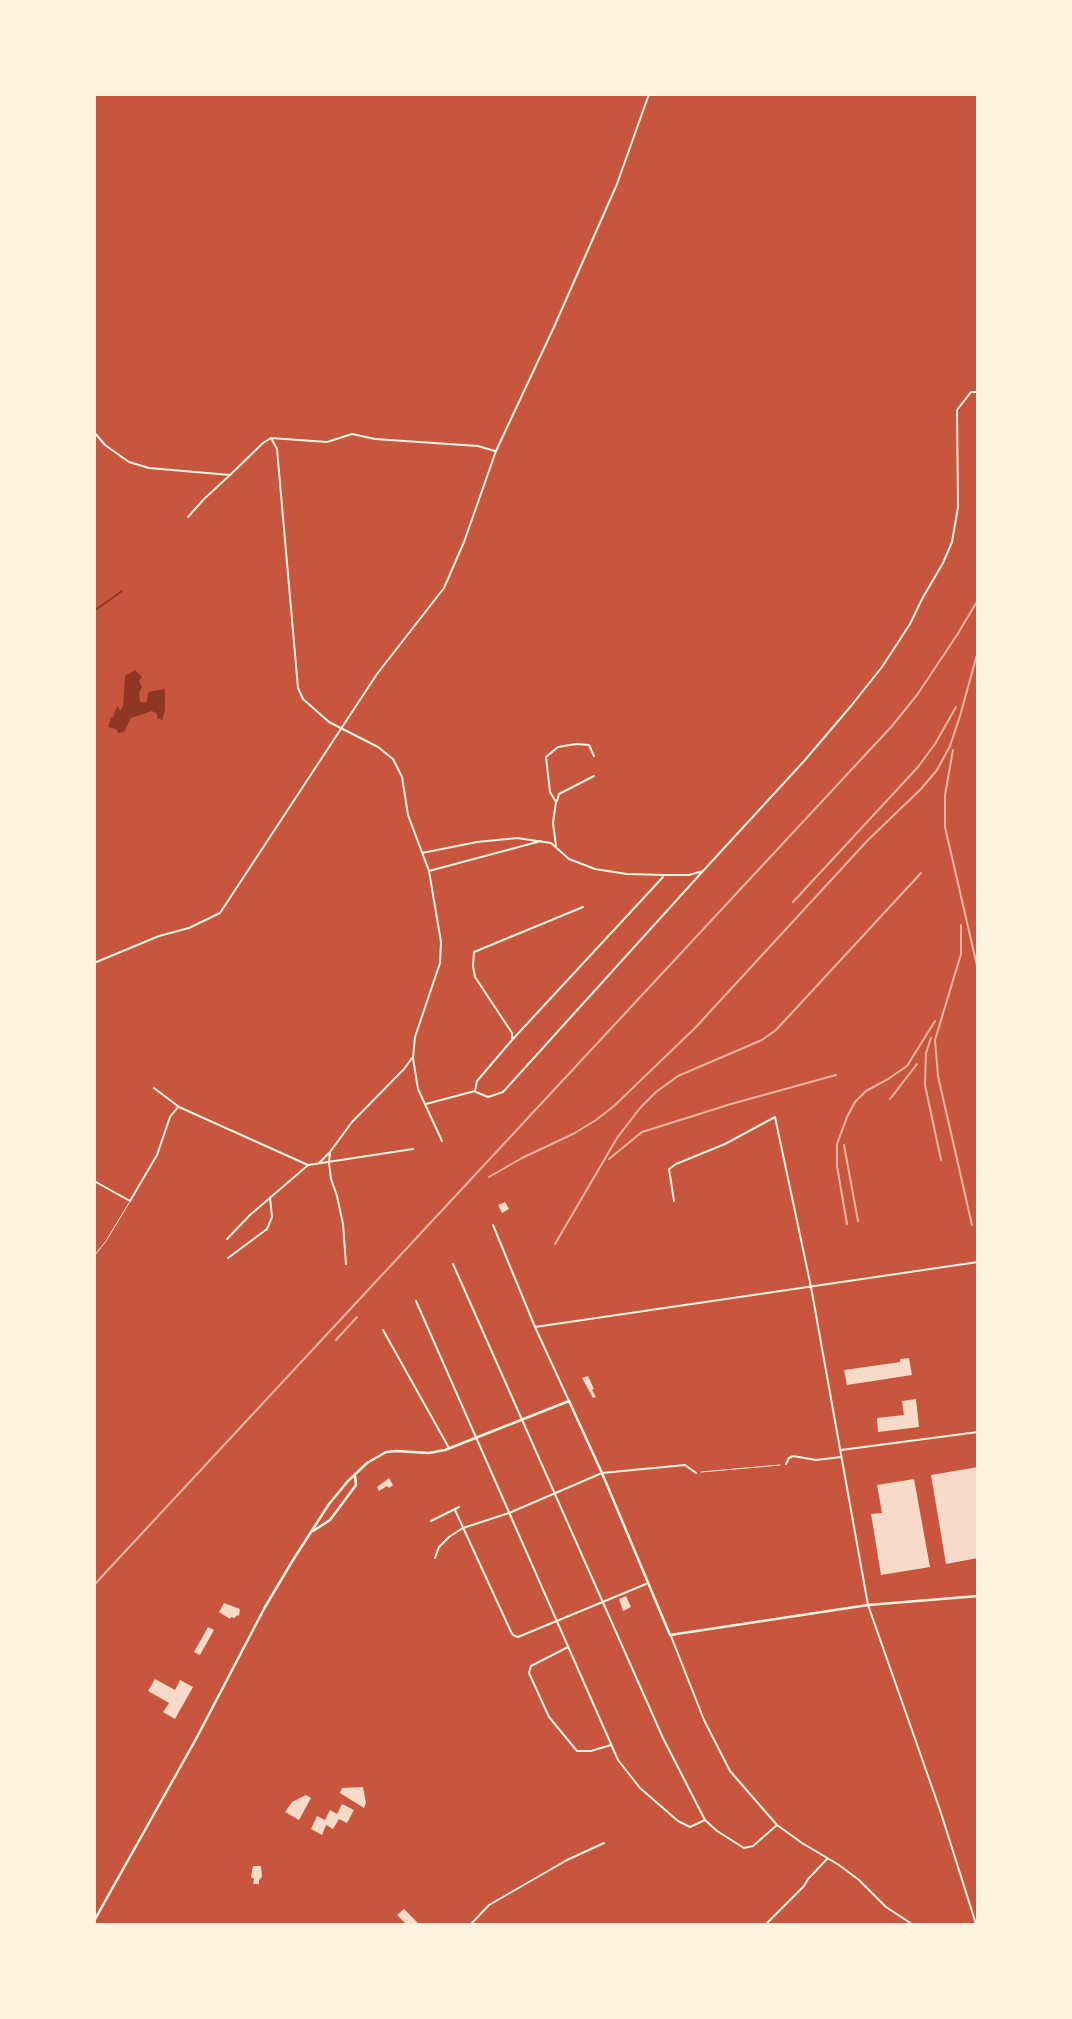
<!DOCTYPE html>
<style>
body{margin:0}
#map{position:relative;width:1072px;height:2019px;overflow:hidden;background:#c8553d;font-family:"Nunito Sans",sans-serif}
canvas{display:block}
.frame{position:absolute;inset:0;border:96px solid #fff3e0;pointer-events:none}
</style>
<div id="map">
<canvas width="1072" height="2019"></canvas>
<div class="frame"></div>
</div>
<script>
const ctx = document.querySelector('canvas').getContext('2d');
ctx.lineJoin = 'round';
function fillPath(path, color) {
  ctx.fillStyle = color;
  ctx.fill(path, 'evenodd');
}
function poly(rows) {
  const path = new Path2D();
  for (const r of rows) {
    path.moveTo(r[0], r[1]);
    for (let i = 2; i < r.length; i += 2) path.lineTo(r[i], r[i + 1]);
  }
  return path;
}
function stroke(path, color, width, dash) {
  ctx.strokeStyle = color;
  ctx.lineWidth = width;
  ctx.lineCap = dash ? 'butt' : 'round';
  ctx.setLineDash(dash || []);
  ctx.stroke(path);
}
const water = poly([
 [135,670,142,677,139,681,142,687,139,693,140,702,147,702,148,692,165,689,165,711,162,720,157,718,157,714,152,711,131,718,124,732,118,733,116,729,108,727,111,718,114,716,115,710,118,706,120,711,123,706,125,676]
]);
const stream = poly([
 [94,611,122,591]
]);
const building = poly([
 [505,1202,509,1209,502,1213,498,1205],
 [909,1358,912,1375,847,1385,844,1370,900,1362,900,1359],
 [588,1376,594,1389,592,1390,596,1397,593,1398,582,1378],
 [916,1399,919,1427,878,1432,877,1418,904,1415,902,1401],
 [978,1467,978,1558,946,1564,931,1475],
 [389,1478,393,1485,389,1488,387,1486,379,1491,377,1487],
 [914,1479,930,1567,881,1575,871,1514,882,1513,877,1485],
 [626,1596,631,1607,623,1611,619,1599],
 [224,1603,240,1609,239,1616,238,1615,234,1618,231,1617,230,1619,219,1612],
 [208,1627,214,1630,200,1655,194,1652],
 [155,1679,175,1690,180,1680,193,1687,175,1719,163,1712,169,1703,148,1691],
 [363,1787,366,1803,364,1808,340,1793,342,1788],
 [306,1795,311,1798,299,1820,285,1812,292,1802],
 [342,1804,354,1810,347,1823,339,1819,333,1829,326,1825,322,1835,311,1829,317,1816,325,1820,330,1810,337,1814],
 [253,1866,261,1866,262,1877,259,1880,259,1884,253,1884,254,1879,251,1877],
 [404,1909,419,1924,406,1924,397,1915]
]);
const path = poly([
 [701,1472,780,1465]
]);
const service = poly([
 [94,1256,106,1241,129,1203]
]);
const minor = poly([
 [94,432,105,445,129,462,149,468,230,475,263,443,271,438,327,442,352,434,375,439,478,446,495,451],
 [271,438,277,449,298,688,303,699,329,722,378,747,393,759,402,777,408,815,429,871,441,942,440,963,415,1037,413,1058,418,1089,442,1141],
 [188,517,204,499,229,476],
 [557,801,559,794,594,776],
 [556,846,553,823,556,802,550,792,546,757,558,747,576,744,589,745,594,756],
 [422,853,477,842,517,838,551,843,569,859,595,869,627,874,665,875,689,875,703,871,805,760,851,706,882,667,910,624,922,599,943,563,952,542,958,507,957,410,971,392,978,392],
 [429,871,541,841],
 [94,963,159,936,189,928,220,913,377,674,444,588,464,542,496,451,554,327,617,184,649,94],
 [512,1039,512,1033,475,977,473,966,474,952,583,907],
 [154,1088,179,1107,308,1165,413,1149],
 [476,1092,488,1097,503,1092,703,871],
 [426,1104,475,1091,477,1081,512,1040,663,877],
 [319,1163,329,1153],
 [94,1181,130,1201,157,1155,170,1117,178,1107],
 [674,1201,669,1169,676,1164,725,1144,775,1117,811,1287,868,1605,940,1810,976,1924],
 [493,1225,535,1327,569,1401],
 [227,1239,250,1215,307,1166],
 [228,1258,267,1229,272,1217,270,1198],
 [346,1264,343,1224,337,1196,331,1179,329,1163,330,1152,352,1122,404,1069,412,1058],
 [453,1264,663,1738,705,1820,717,1831,744,1848,753,1846,777,1825],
 [416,1301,618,1760,640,1788,678,1821,690,1827,705,1820],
 [535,1327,978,1262],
 [383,1330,449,1448],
 [841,1450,978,1432],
 [786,1464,789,1458,793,1456,816,1460,841,1457],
 [455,1510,512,1634,515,1636,518,1637,646,1584],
 [431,1521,459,1507],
 [435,1558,439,1547,449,1537,463,1528,509,1513,602,1473,685,1465,696,1473],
 [671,1636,704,1720,730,1771,777,1825,802,1843,839,1865,859,1880,886,1907,912,1924],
 [568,1647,531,1666,529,1673,549,1717,577,1751,591,1751,611,1745],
 [471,1924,489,1905,567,1860,604,1843],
 [766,1924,804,1886,808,1879,827,1859]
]);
const primary = poly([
 [313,1531,330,1520,356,1485,355,1476],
 [94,1921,196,1739,265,1607,293,1560,329,1504,348,1481,367,1463,386,1452,396,1451,429,1453,445,1450,569,1401,602,1473,670,1635,868,1605,978,1596]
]);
const rail = poly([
 [953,750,945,795,945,827,978,970],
 [793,902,918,767,935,744,956,707],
 [961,925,961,954,935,1040,938,1076,972,1225],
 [931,1038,926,1053,925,1085,941,1160],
 [890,1099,917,1064],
 [844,1145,858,1221],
 [609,1159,642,1132,731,1104,836,1075],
 [489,1177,522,1158,573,1134,596,1120,614,1106,695,1028,868,840,921,789,937,770,950,746,960,716,978,651],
 [847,1224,837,1166,837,1144,847,1117,855,1102,866,1091,888,1079,907,1066,935,1021],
 [555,1244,617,1138,640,1108,656,1092,678,1076,762,1040,776,1030,921,873],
 [336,1340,357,1317],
 [94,1585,892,726,917,695,957,635,978,600]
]);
fillPath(water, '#8f3625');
stroke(stream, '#8f3625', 2);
fillPath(building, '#f7dbc8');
stroke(path, '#fff3e0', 1);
stroke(service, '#fff3e0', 1);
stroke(minor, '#fff3e0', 2);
stroke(primary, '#fff3e0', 2.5);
stroke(rail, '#e9b49f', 2);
</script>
